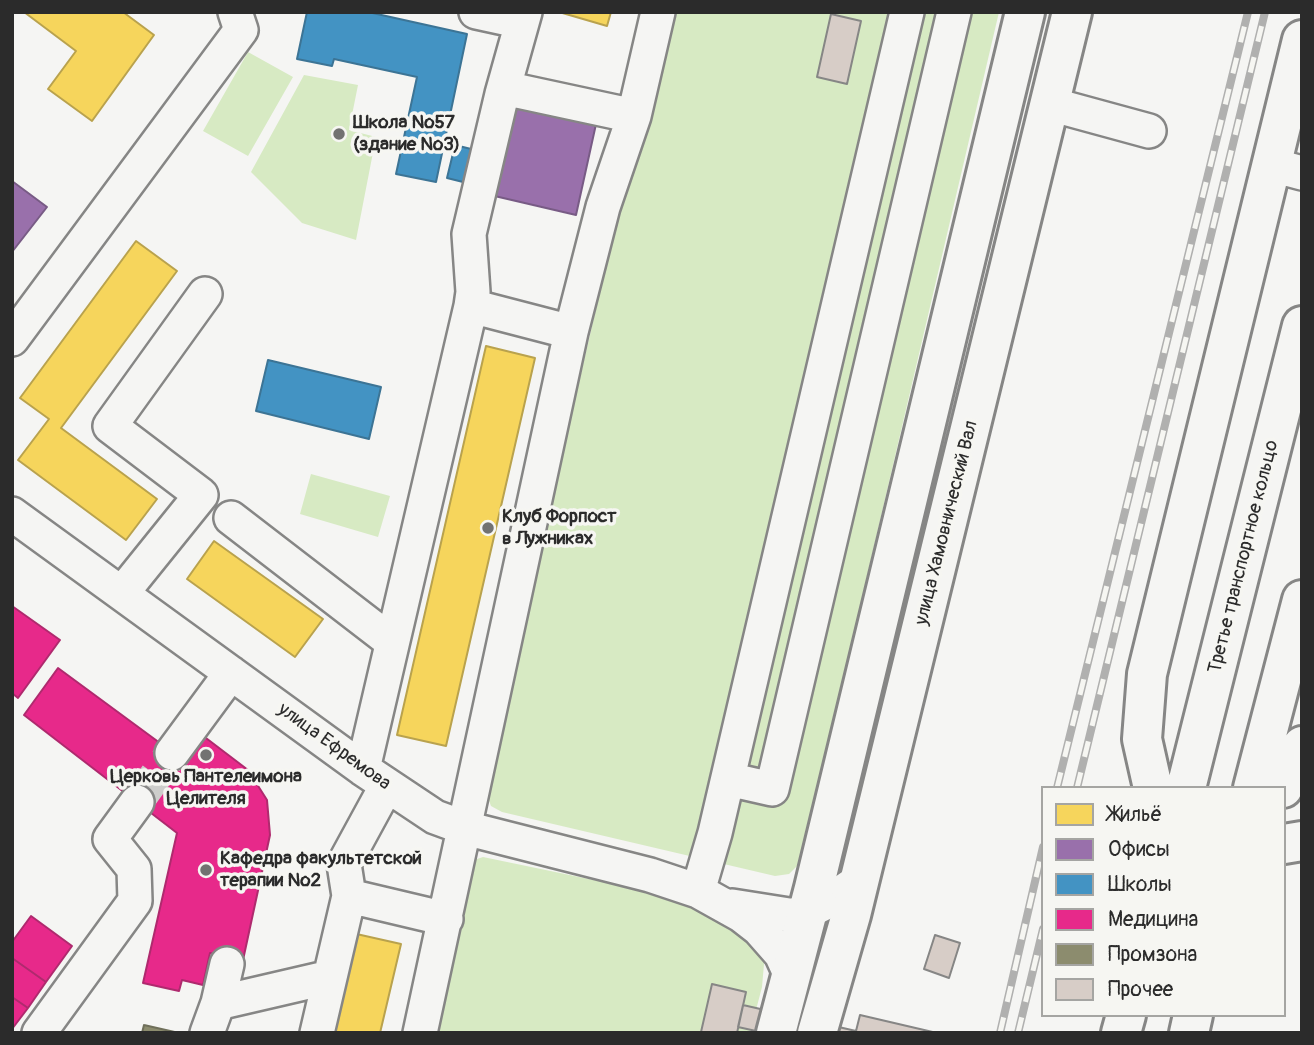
<!DOCTYPE html>
<meta charset="utf-8">
<style>
body{margin:0}
#map{position:relative;width:1314px;height:1045px;overflow:hidden;background:#f5f5f3;font-family:Pangolin,sans-serif}
canvas{display:block}
.frame{position:absolute;inset:0;border:14px solid #2b2b2b;pointer-events:none}
.legend{position:absolute;left:1041px;top:786px;width:245px;height:231px;box-sizing:border-box;background:#f6f6f2;border:2px solid #a5a5a2;margin:0;padding:9px 12px;list-style:none;font-size:21px;color:#2b2b2b}
.legend li{display:flex;align-items:center;gap:14px;height:35px}
.legend b{width:35px;border:2px solid #a5a5a2}
</style>
<div id="map">
<canvas width="1314" height="1045"></canvas>
<div class="frame"></div>
<ul class="legend">
<li><b style="height:19px;background:#f6d55c"></b>Жильё</li>
<li><b style="height:19px;background:#9970ab"></b>Офисы</li>
<li><b style="height:19px;background:#4393c3"></b>Школы</li>
<li><b style="height:19px;background:#e7298a"></b>Медицина</li>
<li><b style="height:19px;background:#8c8c6e"></b>Промзона</li>
<li><b style="height:19px;background:#d7cdc7"></b>Прочее</li>
</ul>
</div>
<script>
const ctx = document.querySelector('canvas').getContext('2d');
ctx.lineJoin = 'round';
function fillPath(path, color) {
  ctx.fillStyle = color;
  ctx.fill(path, 'evenodd');
}
function poly(rows) {
  const path = new Path2D();
  for (const r of rows) {
    path.moveTo(r[0], r[1]);
    for (let i = 2; i < r.length; i += 2) path.lineTo(r[i], r[i + 1]);
  }
  return path;
}
function stroke(path, color, width, dash) {
  ctx.strokeStyle = color;
  ctx.lineWidth = width;
  ctx.lineCap = dash ? 'butt' : 'round';
  ctx.setLineDash(dash || []);
  ctx.stroke(path);
}
function drawText(font, color, halo, rows, align = 'center') {
  ctx.font = font + ' Pangolin,sans-serif';
  ctx.lineWidth = 7;
  ctx.setLineDash([]);
  ctx.textBaseline = 'middle';
  ctx.strokeStyle = halo;
  ctx.fillStyle = color;
  for (const [text, x, y, turn = 0] of rows) {
    ctx.save();
    ctx.translate(x, y);
    ctx.rotate((+turn || 0) * Math.PI / 180);
    ctx.textAlign = isNaN(turn) ? turn : align;
    if (halo) ctx.strokeText(text, 0, 0);
    ctx.fillText(text, 0, 0);
    ctx.restore();
  }
}
const green = poly([
 [665,12,999,12,802,854,798,865,789,874,775,876,502,812,491,806,487,795,487,778],
 [248,52,293,77,248,156,203,131],
 [304,75,358,85,349,130,376,137,356,240,302,223,251,172],
 [311,474,390,496,378,537,300,514],
 [483,857,690,900,723,910,765,953,762,987,750,1033,431,1033,471,861]
]);
const homes = poly([
 [24,12,123,12,154,35,92,121,48,89,76,51,24,12],
 [559,12,611,12,607,26,559,12],
 [136,241,177,271,61,428,157,499,126,540,18,460,49,419,20,398,136,241],
 [486,346,535,358,446,746,397,735,486,346],
 [214,541,323,619,295,657,187,579,214,541],
 [352,933,401,944,380,1033,328,1033,352,933]
]);
const offices = poly([
 [508,94,598,115,576,215,486,194,508,94],
 [12,181,47,207,12,252,12,181]
]);
const schools = poly([
 [307,12,368,12,467,34,436,182,396,174,417,77,334,59,332,66,297,59,307,12],
 [455,145,475,150,467,183,447,178,455,145],
 [268,360,381,387,369,439,256,411,268,360]
]);
const health = poly([
 [12,606,60,640,18,698,12,693,12,606],
 [58,668,183,760,202,735,248,770,267,800,270,835,243,960,210,953,203,985,182,980,179,991,143,983,177,833,24,715,58,668],
 [31,916,72,946,46,982,12,958,12,942,31,916],
 [12,958,46,982,28,1008,12,997,12,958],
 [12,997,28,1008,12,1029,12,997]
]);
const industry = poly([
 [144,1025,179,1033,142,1033,144,1025]
]);
const building = poly([
 [831,14,861,21,847,84,817,77,831,14],
 [935,935,960,943,949,978,924,969,935,935],
 [712,984,746,992,737,1033,701,1032,712,984],
 [743,1005,856,1031,860,1015,937,1033,765,1033,738,1027,743,1005]
]);
const minorTunnel = poly([
 [137,802,172,753]
]);
const minor = poly([
 [476,12,522,22],
 [504,88,634,116],
 [1050,104,1149,131],
 [1287,169,1302,173],
 [471,306,571,332],
 [12,339,241,30,235,12],
 [12,514,363,769,435,817,465,828,650,875,698,891,741,915,759,929,781,954,791,976],
 [231,518,392,642],
 [122,593,201,495,110,426,205,294],
 [172,753,231,673],
 [363,769,471,306,473,292,469,234,502,94,525,12],
 [728,779,772,789,954,12],
 [698,891,715,833,907,12],
 [349,896,344,864,387,785],
 [732,906,789,915,801,915,829,901,860,880],
 [218,1003,330,977],
 [39,1033,135,901,134,869,110,839,137,802],
 [207,1033,218,1003,227,964],
 [317,1033,349,896,446,919],
 [420,1033,571,332,603,207,634,116,658,12]
]);
const major = poly([
 [1153,788,1142,739,1147,674,1302,40],
 [1186,788,1302,326],
 [1253,788,1302,600],
 [1283,788,1302,746],
 [1284,844,1302,841],
 [776,1033,814,888,1025,12],
 [817,1033,851,915,1072,12],
 [1121,1033,1126,1015],
 [1189,1033,1193,1015]
]);
const rail = poly([
 [1057,788,1248,12],
 [1077,788,1265,12],
 [1000,1033,1043,847],
 [1018,1033,1043,929]
]);
const markers = [
 [339,134,7,"#727271"],
 [488,528,7,"#727271"],
 [206,755,7,"#727271"],
 [206,870,7,"#727271"]
];
const poiNames = [
 ["Школа №57",353,123],
 ["(здание №3)",353,145],
 ["Клуб Форпост",502,517],
 ["в Лужниках",502,539],
 ["Церковь Пантелеимона",206,777,"center"],
 ["Целителя",206,799,"center"],
 ["Кафедра факультетской",220,859],
 ["терапии №2",220,881]
];
const streetNames = [
 ["улица Хамовнический Вал",947,523,-76],
 ["Третье транспортное кольцо",1244,557,-76],
 ["улица Ефремова",334,747,36]
];
fillPath(green, '#d7eac3');
fillPath(homes, '#f6d55c');
stroke(homes, '#b9a24d', 2);
fillPath(offices, '#9970ab');
stroke(offices, '#785b85', 2);
fillPath(schools, '#4393c3');
stroke(schools, '#3c7495', 2);
fillPath(health, '#e7298a');
stroke(health, '#af2a6e', 2);
fillPath(industry, '#8c8c6e');
stroke(industry, '#6f6f5a', 2);
fillPath(building, '#d7cdc7');
stroke(building, '#868685', 2);
stroke(minorTunnel, '#cdcdcb', 33, [33, 17]);
stroke(minor, '#868685', 38);
stroke(major, '#868685', 44);
stroke(minor, '#f5f5f3', 33);
stroke(major, '#f5f5f3', 38);
stroke(rail, '#b0b0af', 8);
stroke(rail, '#f6f6f2', 5, [16]);
for (const [x, y, r, color] of markers) {
  const dot = new Path2D();
  dot.arc(x, y, r, 0, 2 * Math.PI);
  ctx.fillStyle = color;
  ctx.fill(dot);
  stroke(dot, '#f6f6f2', 2.5);
}
drawText('bold 19px', '#2b2b2b', '#f6f6f2', poiNames, 'left');
drawText('19px', '#2b2b2b', '#f6f6f2', streetNames);
</script>
